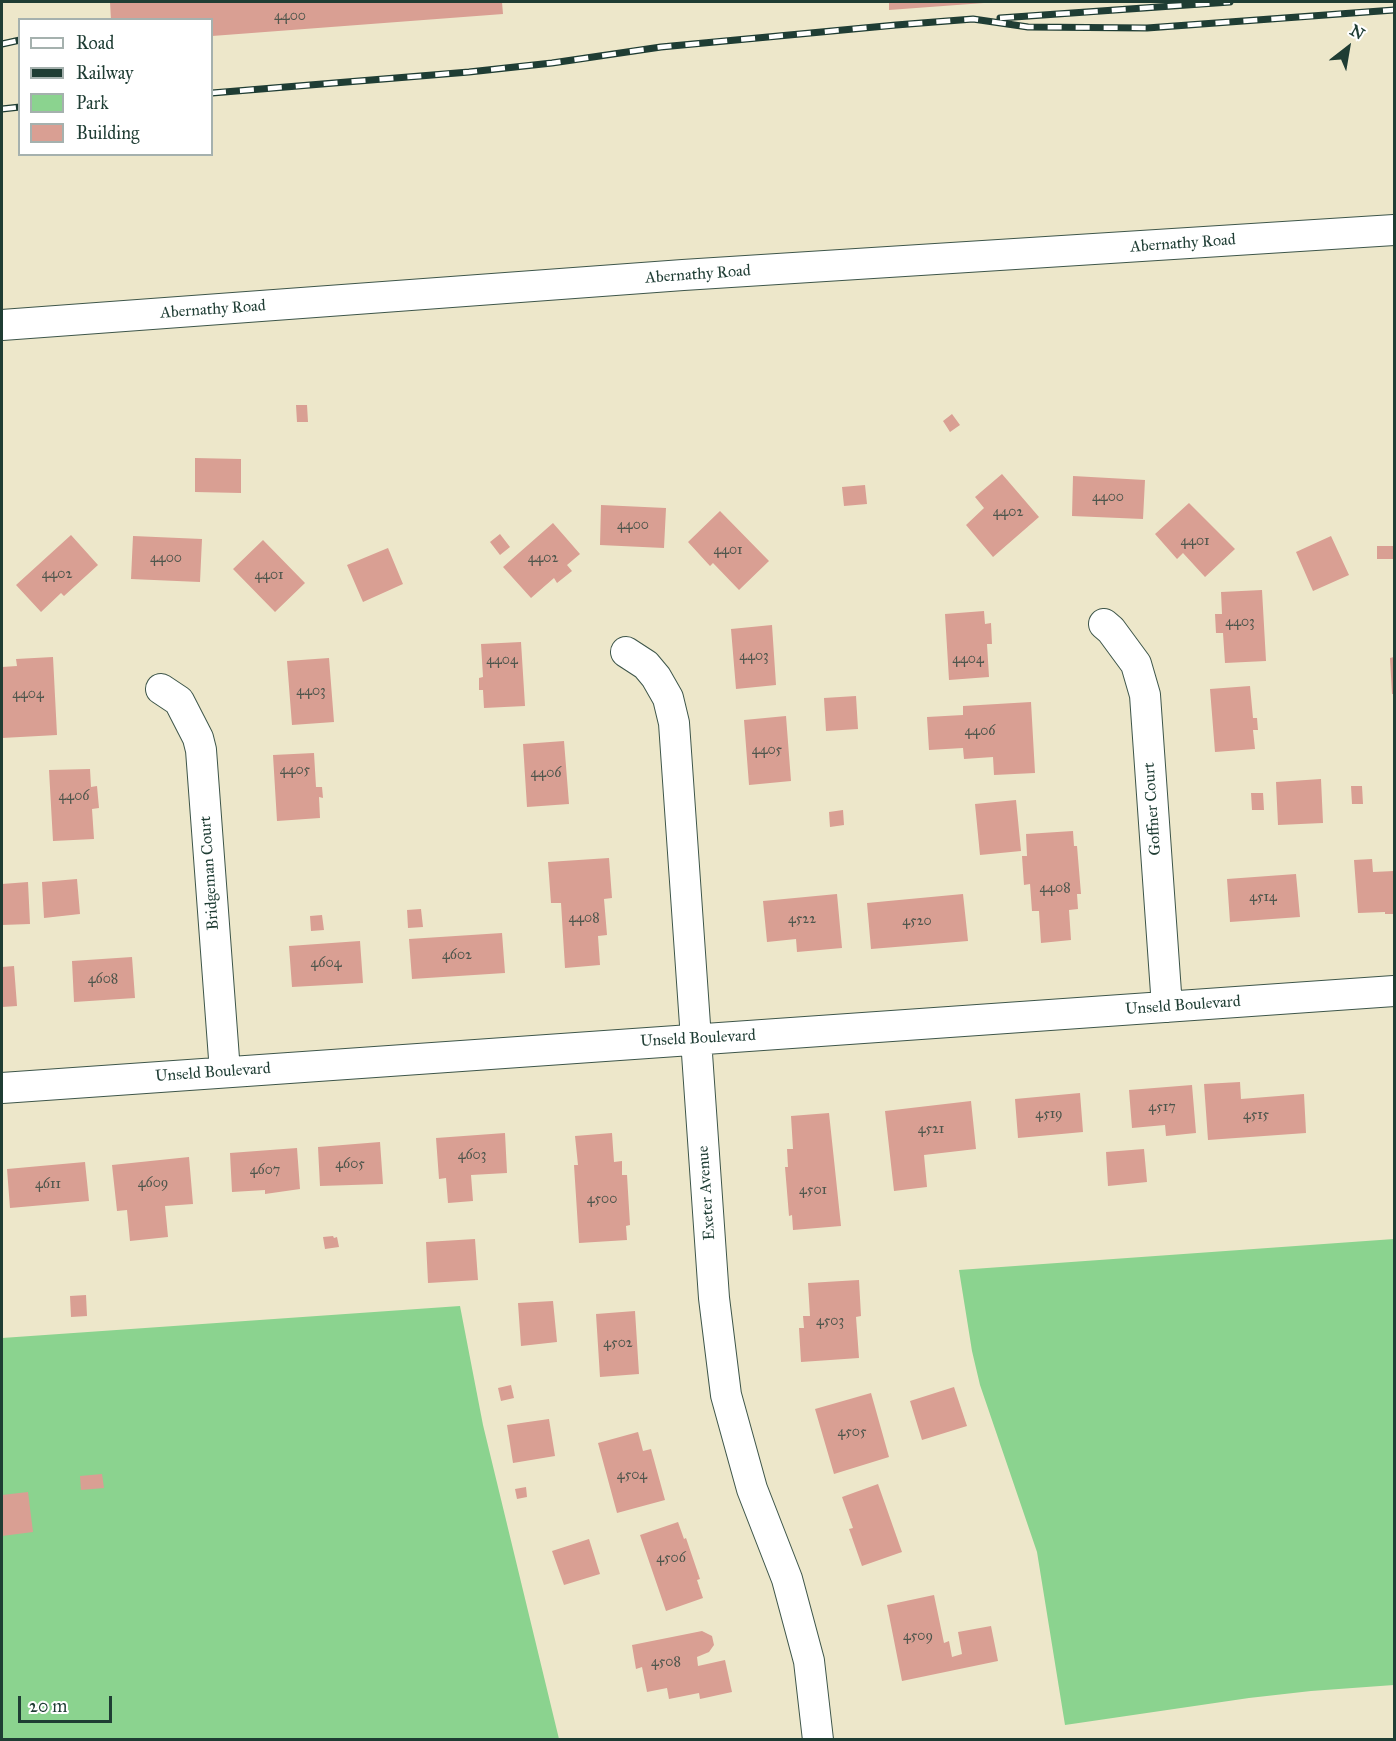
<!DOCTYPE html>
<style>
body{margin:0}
#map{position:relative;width:1396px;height:1741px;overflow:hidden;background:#ede7ca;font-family:"IM FELL Great Primer",serif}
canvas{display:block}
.frame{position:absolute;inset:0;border:3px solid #1f3d34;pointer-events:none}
.legend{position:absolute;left:18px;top:18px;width:195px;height:138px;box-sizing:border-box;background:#fff;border:2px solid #a5b1ae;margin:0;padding:8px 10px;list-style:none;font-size:18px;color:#1f3d34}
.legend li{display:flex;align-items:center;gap:12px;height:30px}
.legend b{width:30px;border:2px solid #a5b1ae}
.north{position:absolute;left:1318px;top:18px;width:60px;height:60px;-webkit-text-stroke:4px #fff;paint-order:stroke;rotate:31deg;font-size:16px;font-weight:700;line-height:24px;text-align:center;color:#1f3d34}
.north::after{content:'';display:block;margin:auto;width:21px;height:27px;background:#1f3d34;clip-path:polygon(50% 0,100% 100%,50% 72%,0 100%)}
.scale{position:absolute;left:18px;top:1696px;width:94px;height:27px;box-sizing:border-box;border:3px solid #1f3d34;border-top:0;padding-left:8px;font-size:18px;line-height:21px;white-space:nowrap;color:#1f3d34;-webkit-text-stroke:4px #fff;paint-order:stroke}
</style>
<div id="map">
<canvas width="1396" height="1741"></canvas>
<div class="frame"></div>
<ul class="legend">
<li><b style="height:8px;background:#fff"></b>Road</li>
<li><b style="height:8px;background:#1f3d34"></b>Railway</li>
<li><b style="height:16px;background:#8bd38f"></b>Park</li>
<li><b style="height:16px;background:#d99f93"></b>Building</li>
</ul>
<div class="north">N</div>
<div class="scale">20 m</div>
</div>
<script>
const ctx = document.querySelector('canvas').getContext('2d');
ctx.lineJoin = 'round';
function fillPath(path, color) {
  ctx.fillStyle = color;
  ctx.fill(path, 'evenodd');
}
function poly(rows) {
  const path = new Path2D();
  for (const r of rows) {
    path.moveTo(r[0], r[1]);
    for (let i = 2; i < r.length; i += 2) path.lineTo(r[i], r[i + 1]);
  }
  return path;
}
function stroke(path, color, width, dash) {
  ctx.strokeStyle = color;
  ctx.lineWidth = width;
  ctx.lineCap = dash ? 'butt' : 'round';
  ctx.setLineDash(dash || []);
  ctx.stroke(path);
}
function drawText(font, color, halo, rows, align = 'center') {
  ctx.font = font + ' "IM FELL Great Primer",serif';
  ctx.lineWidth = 4.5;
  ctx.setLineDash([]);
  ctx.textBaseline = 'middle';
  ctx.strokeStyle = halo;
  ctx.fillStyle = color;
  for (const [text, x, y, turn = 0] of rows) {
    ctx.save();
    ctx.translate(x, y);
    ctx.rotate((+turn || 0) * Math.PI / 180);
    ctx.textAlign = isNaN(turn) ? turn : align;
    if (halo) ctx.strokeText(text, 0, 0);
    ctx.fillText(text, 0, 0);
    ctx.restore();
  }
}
const green = poly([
 [1394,1239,1394,1685,1311,1691,1249,1698,1065,1725,1037,1552,980,1385,972,1351,959,1270],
 [460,1306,483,1425,559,1739,2,1740,2,1338]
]);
const building = poly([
 [110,2,502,2,503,14,212,36,212,20,111,20],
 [889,2,984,2,984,3,889,10],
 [296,405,307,405,308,422,297,422],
 [952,414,960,425,950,432,943,421],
 [195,458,241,459,241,493,195,492],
 [1002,474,1039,517,993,557,966,525,984,508,975,497],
 [1073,476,1145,480,1143,519,1072,516],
 [865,485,867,504,844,506,842,487],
 [1189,503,1235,549,1205,577,1183,553,1177,559,1155,534],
 [601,505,666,508,664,548,600,545],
 [720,511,769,561,739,590,713,563,710,566,688,542],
 [553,523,580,554,567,565,572,571,557,583,554,578,531,598,503,567],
 [500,534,510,547,500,555,490,542],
 [71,535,98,565,64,596,61,593,41,612,16,585],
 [133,536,202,539,200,582,131,579],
 [1331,536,1349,575,1313,591,1296,552],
 [263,540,305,583,275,612,233,569],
 [1377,546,1394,546,1394,559,1377,559],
 [388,548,403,584,363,602,347,565],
 [1262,590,1266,661,1225,663,1223,633,1216,633,1215,614,1222,614,1221,592],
 [984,611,985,624,991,623,992,644,987,644,989,677,949,680,945,614],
 [772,625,776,685,736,689,731,629],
 [521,642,525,706,484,708,483,690,479,690,479,678,483,677,481,644],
 [53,657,57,735,2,738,2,667,17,666,16,659],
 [1394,657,1394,694,1392,694,1390,658],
 [329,658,334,722,292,725,287,661],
 [1250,686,1253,718,1257,718,1258,730,1253,730,1255,749,1215,752,1210,689],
 [856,696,858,729,826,731,824,698],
 [1031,702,1035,773,994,775,993,757,964,759,963,748,929,750,927,717,963,715,963,706],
 [786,716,791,781,749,785,744,720],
 [564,741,569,804,527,807,523,744],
 [314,753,316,787,322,787,323,798,319,797,320,818,277,821,273,755],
 [90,769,91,787,97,786,99,808,92,809,94,839,53,841,49,770],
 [1321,779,1323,823,1278,825,1276,782],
 [1351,786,1362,786,1363,804,1352,804],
 [1251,793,1263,793,1264,810,1252,810],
 [1016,800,1021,851,980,855,975,804],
 [843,810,844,825,830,827,829,812],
 [1073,831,1074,846,1077,846,1081,894,1077,894,1078,909,1069,910,1071,940,1041,943,1039,911,1032,911,1030,884,1024,885,1022,856,1027,856,1026,834],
 [609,858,612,898,604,899,607,935,598,936,600,965,565,968,561,903,551,903,548,862],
 [1372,859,1373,872,1394,871,1394,914,1385,914,1385,912,1358,913,1354,860],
 [1296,874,1300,917,1230,922,1227,879],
 [77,879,80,914,44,918,42,882],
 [28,882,30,924,2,925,2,884],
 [837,894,842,948,797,952,796,939,767,942,763,901],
 [963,894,968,941,871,949,867,903],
 [421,909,423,927,408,928,407,910],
 [322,915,324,930,311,931,310,916],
 [502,933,505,973,412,979,409,939],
 [360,941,363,983,292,987,289,946],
 [132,957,135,998,74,1002,72,961],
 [14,966,17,1006,2,1007,2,967],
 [1240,1082,1241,1099,1304,1094,1306,1133,1208,1140,1204,1084],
 [1192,1085,1196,1133,1166,1136,1165,1125,1132,1128,1129,1090],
 [1080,1093,1083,1132,1018,1138,1015,1099],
 [971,1101,976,1149,924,1155,927,1187,894,1191,885,1111],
 [829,1113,841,1226,793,1230,792,1215,789,1216,785,1167,788,1167,787,1149,793,1149,791,1116],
 [505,1133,507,1173,471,1175,473,1201,448,1203,446,1178,439,1179,436,1138],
 [612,1133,614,1162,622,1161,622,1175,627,1175,630,1225,626,1226,627,1240,579,1243,574,1165,578,1165,575,1136],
 [380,1142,383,1184,320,1186,318,1147],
 [297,1148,300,1189,265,1194,265,1190,232,1192,230,1153],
 [1144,1149,1147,1182,1108,1186,1106,1152],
 [189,1157,193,1204,165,1206,168,1237,130,1241,127,1210,117,1211,112,1165],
 [85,1162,89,1201,10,1208,7,1169],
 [333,1236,334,1238,337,1237,339,1247,325,1249,323,1237],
 [475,1239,478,1280,428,1283,426,1242],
 [859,1280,861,1316,856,1317,859,1358,801,1362,799,1328,804,1328,803,1316,810,1316,808,1283],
 [86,1295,87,1316,71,1317,70,1296],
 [553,1301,557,1342,521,1346,518,1303],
 [635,1311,639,1374,600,1377,596,1314],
 [511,1385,514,1398,501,1401,498,1388],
 [954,1387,967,1426,922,1440,910,1401],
 [871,1393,889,1457,834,1474,815,1409],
 [549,1419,555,1456,513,1463,507,1425],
 [638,1432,643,1451,651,1449,665,1500,617,1513,598,1443],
 [102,1474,104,1488,81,1490,80,1476],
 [878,1484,902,1552,862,1566,849,1529,853,1528,842,1497],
 [526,1487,527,1497,517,1499,515,1489],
 [28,1492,33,1532,2,1536,2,1495],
 [678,1522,684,1539,686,1538,700,1579,697,1580,703,1598,666,1611,640,1535],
 [589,1539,600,1574,564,1585,552,1551],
 [934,1595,944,1643,949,1641,952,1657,962,1654,958,1632,991,1626,998,1661,902,1681,887,1605],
 [702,1631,712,1636,714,1645,709,1652,697,1657,698,1666,725,1660,732,1692,700,1699,699,1693,669,1699,667,1688,647,1692,642,1667,636,1669,632,1645]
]);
const minor = poly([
 [2,325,683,275,1394,230],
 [1104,624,1111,630,1136,664,1145,695,1167,1007],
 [626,652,646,665,656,677,668,698,674,723,714,1298,726,1395,752,1489,787,1579,809,1661,818,1740],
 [161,689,179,701,198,738,201,750,225,1072],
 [2,1088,1394,991]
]);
const rail = poly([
 [1000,18,1230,2],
 [2,44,20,40],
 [212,93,469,72,552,63,661,47,896,25,973,19,1028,27,1147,28,1394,10],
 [2,109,20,107]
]);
const numberNames = [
 ["4400",290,17],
 ["4400",1108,498],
 ["4402",1008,513],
 ["4400",633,526],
 ["4401",1195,542],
 ["4401",728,551],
 ["4400",166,559],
 ["4402",543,559],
 ["4402",57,575],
 ["4401",269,576],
 ["4403",1240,623],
 ["4403",754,657],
 ["4404",968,660],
 ["4404",502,661],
 ["4403",311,692],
 ["4404",28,695],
 ["4406",980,732],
 ["4405",767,751],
 ["4405",295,771],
 ["4406",546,774],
 ["4406",74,797],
 ["4408",1055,889],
 ["4514",1263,898],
 ["4408",584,919],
 ["4522",802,920],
 ["4520",917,922],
 ["4602",457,956],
 ["4604",326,964],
 ["4608",103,980],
 ["4517",1162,1108],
 ["4519",1049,1115],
 ["4515",1256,1116],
 ["4521",931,1130],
 ["4603",472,1156],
 ["4605",350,1165],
 ["4607",265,1171],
 ["4609",153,1184],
 ["4611",48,1185],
 ["4501",813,1191],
 ["4500",602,1200],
 ["4503",830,1322],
 ["4502",618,1344],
 ["4505",852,1433],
 ["4504",632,1476],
 ["4506",671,1559],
 ["4509",918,1637],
 ["4508",666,1663]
];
const streetNames = [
 ["Abernathy Road",1183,244,-4],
 ["Abernathy Road",698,275,-4],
 ["Abernathy Road",213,310,-4],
 ["Goffner Court",1153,809,-94],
 ["Bridgeman Court",210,873,-94],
 ["Unseld Boulevard",1183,1006,-4],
 ["Unseld Boulevard",698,1039,-3],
 ["Unseld Boulevard",213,1073,-4],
 ["Exeter Avenue",707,1193,-94]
];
fillPath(green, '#8bd38f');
fillPath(building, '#d99f93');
stroke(minor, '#3e564a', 32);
stroke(minor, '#fff', 30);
stroke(rail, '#1f3d34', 7);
stroke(rail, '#fff', 4.5, [14]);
drawText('14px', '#4e564c', null, numberNames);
drawText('16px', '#1f3d34', '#fff', streetNames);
</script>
